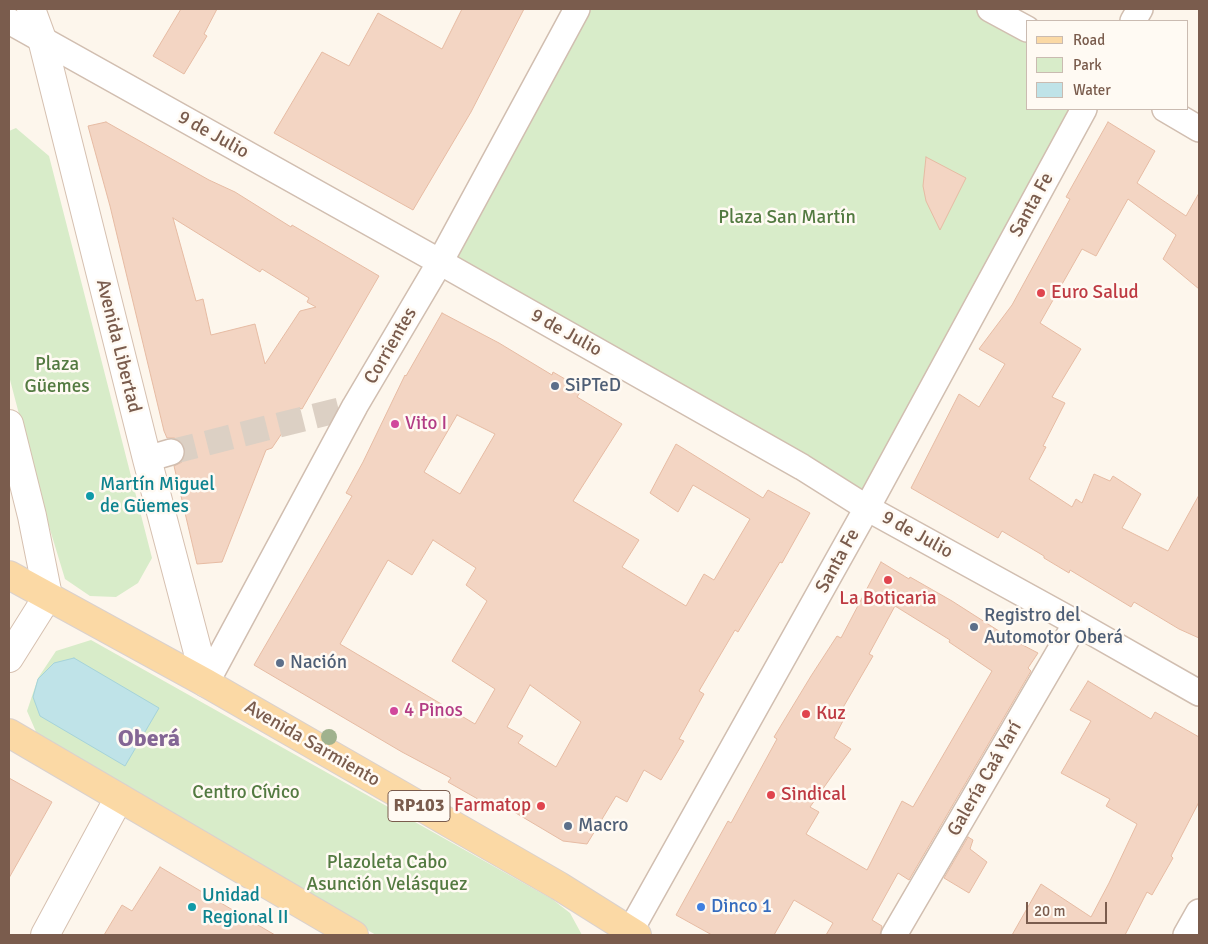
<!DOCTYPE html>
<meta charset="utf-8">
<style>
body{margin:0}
#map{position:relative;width:1208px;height:944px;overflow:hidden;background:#fdf6ec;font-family:Signika,sans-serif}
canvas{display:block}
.frame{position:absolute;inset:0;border:10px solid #7a5c4d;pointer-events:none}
.legend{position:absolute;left:1026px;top:20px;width:162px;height:90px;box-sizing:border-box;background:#fffaf3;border:1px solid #cabbb1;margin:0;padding:6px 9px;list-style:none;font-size:15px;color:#7a5c4d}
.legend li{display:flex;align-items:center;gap:10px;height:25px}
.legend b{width:25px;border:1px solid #cabbb1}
.scale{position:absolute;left:1026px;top:902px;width:81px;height:22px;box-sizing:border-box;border:2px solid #7a5c4d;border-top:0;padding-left:6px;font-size:15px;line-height:18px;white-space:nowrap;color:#7a5c4d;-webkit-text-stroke:4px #fffaf3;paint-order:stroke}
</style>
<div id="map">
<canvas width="1208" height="944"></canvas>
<div class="frame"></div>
<ul class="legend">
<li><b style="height:6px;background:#fbd9a5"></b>Road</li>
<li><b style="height:14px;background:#d8ecc9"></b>Park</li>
<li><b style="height:14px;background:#bfe3e8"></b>Water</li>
</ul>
<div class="scale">20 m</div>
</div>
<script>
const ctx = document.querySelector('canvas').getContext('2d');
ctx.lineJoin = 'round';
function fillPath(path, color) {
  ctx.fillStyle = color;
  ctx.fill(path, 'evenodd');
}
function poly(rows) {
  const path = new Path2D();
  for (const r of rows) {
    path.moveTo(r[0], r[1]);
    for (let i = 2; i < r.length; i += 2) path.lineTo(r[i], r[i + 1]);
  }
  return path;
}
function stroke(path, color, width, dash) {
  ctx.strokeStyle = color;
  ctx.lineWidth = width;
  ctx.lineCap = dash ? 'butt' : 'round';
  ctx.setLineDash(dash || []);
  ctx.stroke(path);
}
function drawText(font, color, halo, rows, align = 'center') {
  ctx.font = font + ' Signika,sans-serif';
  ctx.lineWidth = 5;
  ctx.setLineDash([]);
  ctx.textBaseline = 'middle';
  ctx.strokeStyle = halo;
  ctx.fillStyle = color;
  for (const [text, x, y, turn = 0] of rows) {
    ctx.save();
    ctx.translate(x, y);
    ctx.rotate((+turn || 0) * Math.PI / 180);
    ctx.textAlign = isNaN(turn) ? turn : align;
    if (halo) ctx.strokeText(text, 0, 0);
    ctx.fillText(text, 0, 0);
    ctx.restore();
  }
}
const green = poly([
 [577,9,990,9,1027,29,1027,109,1084,109,867,508,440,262],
 [16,128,49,156,152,558,138,583,116,597,90,596,65,579,45,513,9,376,9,131],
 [91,640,552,899,570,913,582,935,376,935,40,741,27,711,38,678,56,651]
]);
const water = poly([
 [74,658,159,708,125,766,40,716,33,697,38,679,54,663,74,658]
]);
const building = poly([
 [181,9,217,9,204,34,207,36,184,74,153,56,181,9],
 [462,9,524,9,471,112,413,210,274,133,322,52,349,66,378,13,442,49,462,9],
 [106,122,209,180,235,192,291,227,292,225,379,276,302,409,299,408,272,448,266,450,222,562,197,564,174,466,182,462,185,456,185,448,181,441,174,438,167,438,164,431,110,206,88,126,106,122],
 [173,218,260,272,262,269,309,298,307,302,316,307,300,311,265,364,255,324,211,335,203,299,196,301,173,218],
 [1108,122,1155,151,1137,183,1186,216,1199,193,1199,289,1163,259,1176,235,1128,199,1096,256,1082,249,1040,323,1081,349,1052,397,1065,403,1043,446,1046,447,1029,479,1072,507,1076,499,1082,503,1094,474,1110,481,1113,476,1141,494,1122,528,1168,551,1199,495,1199,638,1179,629,1134,602,1131,607,1070,570,1069,573,1044,558,1044,556,1002,531,998,538,911,488,959,394,979,407,1005,364,979,349,1012,305,1070,199,1066,197,1108,122],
 [926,157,966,178,940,230,926,201,923,186,926,157],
 [442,313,499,343,552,375,553,372,582,389,577,397,622,424,573,501,639,540,622,567,686,606,704,574,714,580,750,519,693,485,678,512,650,493,676,444,763,498,768,490,810,513,782,563,780,562,738,632,735,630,699,691,704,694,679,739,684,741,661,780,644,770,627,802,616,796,587,844,563,841,504,806,502,809,485,799,483,802,448,782,451,778,402,752,254,665,352,496,346,493,363,462,405,375,406,376,442,313],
 [457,415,495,434,460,494,424,472,457,415],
 [433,540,476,568,466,585,487,601,452,661,495,689,475,724,340,644,388,560,412,575,433,540],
 [530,685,581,722,556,767,518,743,523,736,507,727,530,685],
 [881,562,909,579,910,577,952,601,1013,640,1038,653,1028,668,1031,671,909,880,898,873,872,920,882,926,880,935,826,935,833,923,794,900,774,935,712,935,676,915,728,821,731,823,777,739,774,737,811,676,837,636,841,638,881,562],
 [895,606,950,640,949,642,992,671,913,807,902,801,867,870,806,834,819,812,810,807,851,749,834,738,846,715,841,711,873,656,869,654,895,606],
 [1088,681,1151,719,1155,712,1199,737,1199,802,1171,856,1173,858,1152,895,1147,892,1125,935,1012,935,1041,884,1091,917,1109,883,1137,824,1106,806,1110,799,1061,773,1091,721,1070,710,1088,681],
 [9,778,52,802,9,878,9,778],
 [968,837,973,840,970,849,987,862,969,893,944,878,968,837],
 [160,867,275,935,104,935,122,905,132,911,160,867]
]);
const streetTunnel = poly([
 [171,452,355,406]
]);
const street = poly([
 [990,9,1027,29],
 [9,21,440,262,802,467,867,508,1076,623,1199,693],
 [1133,21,1140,9],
 [1165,109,1199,129],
 [147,459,171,452],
 [206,683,355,406,440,262,577,9],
 [628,935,867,508,1084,109],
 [894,935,1076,623],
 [1186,935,1199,912]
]);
const secondary = poly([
 [31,9,42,39,147,459,206,683],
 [9,424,32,516,48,596,9,658],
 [45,935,119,798]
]);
const primary = poly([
 [9,575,206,683,559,886,637,935],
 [9,733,354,935]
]);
const trees = [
 [329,737]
];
const markers = [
 [1041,293,5,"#e0444e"],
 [555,386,5,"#5c6f8a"],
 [395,424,5,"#d1479c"],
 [90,496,5,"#0f9aa8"],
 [888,580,5,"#e0444e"],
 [974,627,5,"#5c6f8a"],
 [280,663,5,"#5c6f8a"],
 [394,711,5,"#d1479c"],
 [806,714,5,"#e0444e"],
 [771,795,5,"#e0444e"],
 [541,806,5,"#e0444e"],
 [568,826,5,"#5c6f8a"],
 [192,907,5,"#0f9aa8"],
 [701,907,5,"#3f7fe0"]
];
const shields = [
 [419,806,62]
];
const shieldNames = [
 ["RP103",419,806]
];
const streetNames = [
 ["9 de Julio",213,135,29],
 ["Santa Fe",1032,205,-61],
 ["9 de Julio",566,333,29],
 ["Avenida Libertad",118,346,76],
 ["Corrientes",391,346,-60],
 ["9 de Julio",917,535,29],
 ["Santa Fe",838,561,-61],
 ["Avenida Sarmiento",312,744,30],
 ["Galería Caá Yarí",985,779,-60]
];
const parkNames = [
 ["Plaza San Martín",787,218],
 ["Plaza",57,365],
 ["Güemes",57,387],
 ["Centro Cívico",246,793],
 ["Plazoleta Cabo",387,863],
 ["Asunción Velásquez",387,885]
];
const healthNames = [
 ["Euro Salud",1051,293],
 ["La Boticaria",888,599,"center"],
 ["Kuz",816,714],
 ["Sindical",781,795],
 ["Farmatop",531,806,"right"]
];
const serviceNames = [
 ["SiPTeD",565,386],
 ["Registro del",984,616],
 ["Automotor Oberá",984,638],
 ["Nación",290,663],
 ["Macro",578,826]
];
const hotelNames = [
 ["Vito I",405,424],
 ["4 Pinos",404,711]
];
const cultureNames = [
 ["Martín Miguel",100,485],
 ["de Güemes",100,507],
 ["Unidad",202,896],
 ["Regional II",202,918]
];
const shopNames = [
 ["Dinco 1",711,907]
];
const districtNames = [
 ["Oberá",149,740]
];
fillPath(green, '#d8ecc9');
fillPath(water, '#bfe3e8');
stroke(water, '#a5d3da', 1);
fillPath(building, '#f3d5c3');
stroke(building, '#e6bba3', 1);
stroke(streetTunnel, '#dcd0c4', 25, [25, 12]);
stroke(street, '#d1beb0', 28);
stroke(secondary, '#d6c0b0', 30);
stroke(primary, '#dad1cd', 30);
stroke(street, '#fff', 25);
stroke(secondary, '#fff', 28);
stroke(primary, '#fbd9a5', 28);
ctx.fillStyle = '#a0b28e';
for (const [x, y] of trees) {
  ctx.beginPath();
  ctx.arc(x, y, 8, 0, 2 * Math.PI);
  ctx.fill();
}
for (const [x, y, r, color] of markers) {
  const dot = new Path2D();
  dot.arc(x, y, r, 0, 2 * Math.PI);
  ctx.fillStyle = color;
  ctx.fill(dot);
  stroke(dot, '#fffaf3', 2);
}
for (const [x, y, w] of shields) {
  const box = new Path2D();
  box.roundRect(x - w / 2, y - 15.5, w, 31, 4);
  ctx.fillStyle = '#fffaf3';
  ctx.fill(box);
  stroke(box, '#7a5c4d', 1);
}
drawText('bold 18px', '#7a5c4d', null, shieldNames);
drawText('19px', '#7a5c4d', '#fffaf3', streetNames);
drawText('19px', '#537a41', '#fffaf3', parkNames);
drawText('19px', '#be3a42', '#fffaf3', healthNames, 'left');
drawText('19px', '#4e5e75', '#fffaf3', serviceNames, 'left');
drawText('19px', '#b23c85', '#fffaf3', hotelNames, 'left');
drawText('19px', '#0d838f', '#fffaf3', cultureNames, 'left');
drawText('19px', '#366cbe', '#fffaf3', shopNames, 'left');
drawText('bold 24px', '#846695', '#fffaf3', districtNames);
</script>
